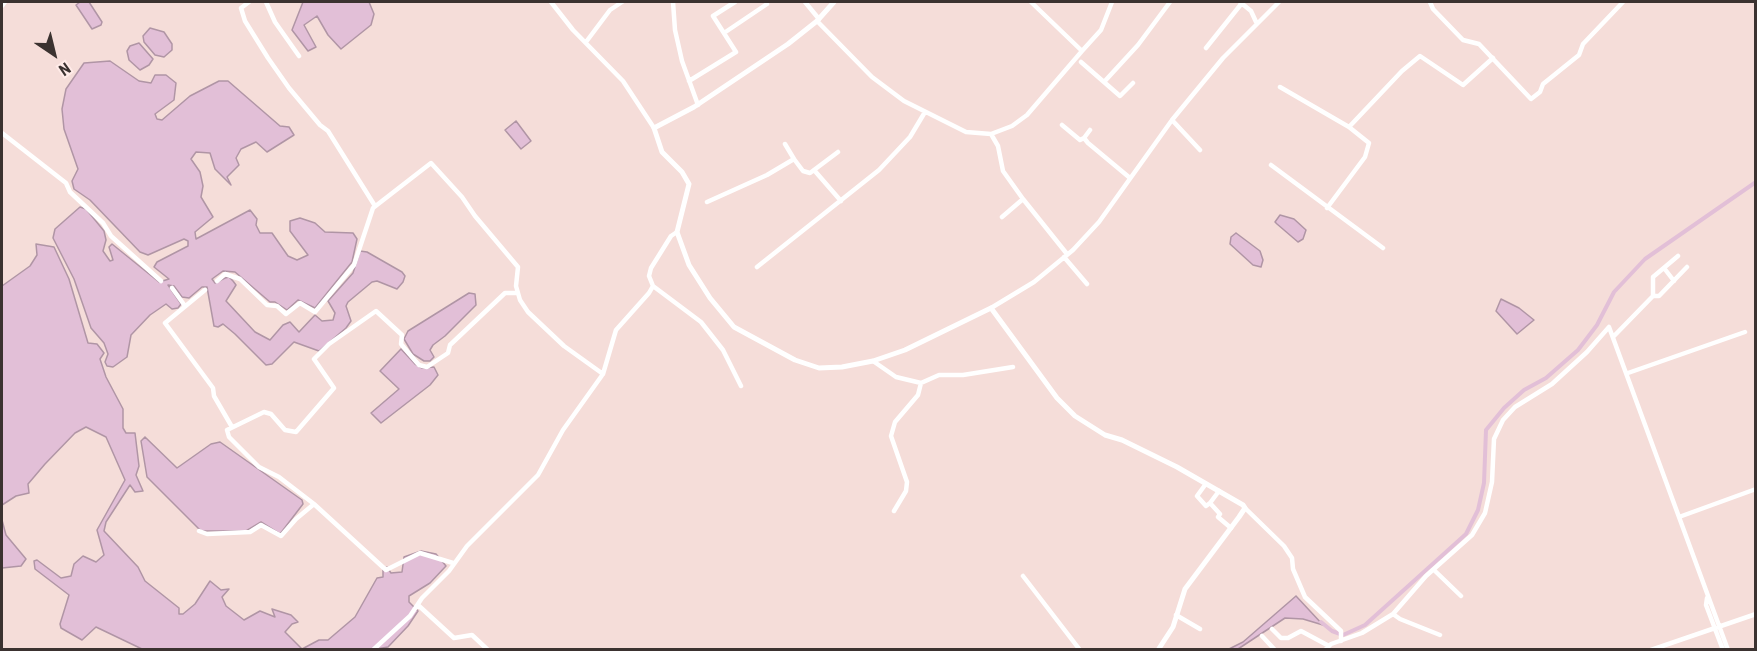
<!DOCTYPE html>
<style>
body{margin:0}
#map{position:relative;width:1757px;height:651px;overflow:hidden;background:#f5ddd9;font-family:"Roboto Condensed",sans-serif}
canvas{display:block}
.frame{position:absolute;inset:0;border:3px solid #3b3230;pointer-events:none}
.north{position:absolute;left:24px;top:24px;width:60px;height:60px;-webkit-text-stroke:4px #ffebe8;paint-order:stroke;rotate:145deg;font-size:16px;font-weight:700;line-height:24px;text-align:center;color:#3b3230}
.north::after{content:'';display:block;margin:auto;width:21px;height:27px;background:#3b3230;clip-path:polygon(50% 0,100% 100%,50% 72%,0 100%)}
</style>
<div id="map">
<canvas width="1757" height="651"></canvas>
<div class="frame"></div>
<div class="north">N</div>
</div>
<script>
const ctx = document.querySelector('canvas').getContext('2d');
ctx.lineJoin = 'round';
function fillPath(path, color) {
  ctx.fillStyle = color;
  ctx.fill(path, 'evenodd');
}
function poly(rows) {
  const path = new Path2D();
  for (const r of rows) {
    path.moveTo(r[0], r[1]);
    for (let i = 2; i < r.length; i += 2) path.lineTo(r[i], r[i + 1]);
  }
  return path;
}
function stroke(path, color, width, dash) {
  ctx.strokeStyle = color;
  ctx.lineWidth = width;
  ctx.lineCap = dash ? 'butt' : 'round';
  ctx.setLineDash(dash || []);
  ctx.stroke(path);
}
const water = poly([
 [80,2,89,2,102,22,101,25,92,29,76,5,80,2],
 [303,2,369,2,374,14,371,25,341,49,328,35,317,16,304,25,316,47,308,51,292,30,303,2],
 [150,28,164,32,172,44,172,50,164,57,155,55,144,42,143,36,150,28],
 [139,43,153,59,149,65,140,70,129,60,127,51,130,46,139,43],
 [110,61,139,81,151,83,155,75,166,75,176,83,174,100,155,114,157,119,162,120,190,96,219,81,228,81,280,126,289,127,294,135,267,152,256,142,241,149,236,158,239,165,227,177,231,185,215,169,210,153,196,152,191,159,200,172,203,186,201,197,213,217,195,232,196,239,250,210,257,219,256,225,260,233,272,233,288,256,297,260,308,255,290,231,290,221,300,218,315,223,325,232,353,233,357,239,352,262,315,308,298,300,287,310,275,302,270,302,235,272,223,271,212,279,215,283,225,278,229,277,233,281,236,285,226,301,255,332,270,340,283,325,290,322,299,332,315,315,322,321,333,320,335,313,328,301,353,273,360,251,367,252,402,272,405,276,403,282,397,289,377,281,372,282,348,302,346,306,351,321,346,328,319,351,294,342,272,364,266,365,235,334,223,324,218,327,214,326,207,287,202,287,189,298,182,297,174,286,168,285,181,304,178,308,172,309,166,304,150,315,131,335,127,357,113,367,107,366,105,362,108,354,104,343,91,328,74,279,53,238,55,229,80,207,86,209,104,231,106,240,103,251,110,261,113,260,109,247,112,244,159,282,169,279,154,267,157,262,188,246,188,241,184,239,148,255,140,252,90,200,74,189,72,181,78,169,64,129,62,109,66,89,84,63,110,61],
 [516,121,531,141,521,149,505,130,516,121],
 [1280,215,1294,219,1306,230,1303,239,1298,242,1277,224,1275,222,1280,215],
 [1236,233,1260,251,1263,260,1261,267,1253,265,1230,244,1231,237,1236,233],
 [36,244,54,247,69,279,88,343,97,344,104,353,100,359,106,377,123,409,123,428,126,433,135,433,139,466,136,475,143,491,135,492,130,485,106,522,104,531,138,567,145,581,179,608,179,614,183,614,195,604,210,581,221,590,229,589,222,597,226,606,244,620,260,611,275,617,272,609,291,615,298,622,292,624,285,632,302,649,319,640,328,640,355,617,377,578,383,577,383,570,387,567,391,573,402,572,404,557,421,551,436,554,446,566,430,583,409,596,409,602,418,611,408,626,388,647,371,650,142,649,96,627,82,640,61,628,60,624,69,595,35,569,34,561,37,560,61,578,71,576,74,564,83,556,96,562,104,555,97,530,125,480,106,437,86,427,75,433,45,464,28,484,29,493,16,496,2,505,2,286,30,266,37,255,36,244],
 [469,293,475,294,476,305,445,336,433,345,430,350,434,357,430,361,424,361,413,354,404,339,408,331,469,293],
 [1501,299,1519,308,1534,320,1517,334,1496,311,1501,299],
 [401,349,415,364,422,368,434,367,438,375,430,385,381,423,371,413,399,389,380,371,401,349],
 [145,437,177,468,211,444,220,442,302,500,303,504,280,534,261,522,246,531,201,531,147,477,141,441,145,437],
 [2,520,6,535,26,559,21,566,2,568,2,520],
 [1296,596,1323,625,1303,619,1285,618,1238,649,1229,649,1243,642,1296,596]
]);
const canal = poly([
 [1321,622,1332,631,1343,635,1365,625,1466,534,1478,510,1484,483,1486,430,1504,408,1524,390,1546,378,1578,350,1597,325,1614,292,1645,259,1756,182]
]);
const minor = poly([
 [249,2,241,8,245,21,268,58,289,88,320,125,328,131,375,206],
 [266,2,275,22,299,56],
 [551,2,573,30,623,81,654,128],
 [673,2,675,30,682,61,698,105],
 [805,2,819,19],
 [1031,2,1082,51,1101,30,1112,2],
 [1240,2,1251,11,1257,24],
 [1430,2,1433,9,1463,40,1479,44,1531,99,1540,92,1543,84,1579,55,1583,44,1623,2],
 [2,6,5,2],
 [817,21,872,77,904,101,966,132,991,134,998,146,1003,171,1023,199],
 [724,33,767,4],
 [586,42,610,10,622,2],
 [1206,48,1242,3],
 [1081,62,1120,96,1133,83],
 [689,81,736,52,713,16,735,2],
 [1104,82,1138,45,1170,2],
 [1280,87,1349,127,1369,143,1365,157,1327,208],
 [1172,120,1200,150],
 [1062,125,1080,140,1084,138],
 [1349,127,1402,71,1420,56,1463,85,1493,58],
 [1090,130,1084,138,1088,143,1130,178],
 [2,133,66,183,70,192,103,223,111,236,161,281],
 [991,134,1012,126,1027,115,1082,51],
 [785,144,794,159],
 [1271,165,1383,248],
 [814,170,841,201],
 [707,202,767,175,794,159,803,171,810,173,838,152],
 [1002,217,1023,199,1067,254],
 [1064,257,1087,284],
 [757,267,879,170,910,137,925,112],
 [1664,268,1674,281],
 [217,281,225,274,240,279,267,305,277,306,286,314,300,303,315,312,354,265,373,208,431,163,462,197,475,216,518,267,516,286,520,300,528,312,564,346,603,374,563,430,538,475,467,546,449,571,422,598,410,616,373,650],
 [653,286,701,322,723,350,741,386],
 [172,288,185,306],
 [205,290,165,323,213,388,214,396,232,427],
 [1653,296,1659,296,1687,267],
 [991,308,1034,282,1073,250,1099,222,1172,120,1223,58,1279,2],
 [1614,336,1653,296,1653,277,1678,256],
 [873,361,896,377,921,383,939,375,963,375,1013,367],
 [1628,373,1745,332],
 [603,374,616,330,649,293,653,286,649,276,651,268,671,236,677,232],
 [1205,485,1197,496,1206,506,1210,503],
 [1219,491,1210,503,1220,514,1218,517,1231,528],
 [314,504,279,477,259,467,229,437,227,430,264,412,271,414,285,430,296,432,334,388,314,359,329,344,376,311,402,335,401,344,412,357,419,365,427,367,448,353,450,345,505,293,518,293],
 [1245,508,1284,546,1292,558,1293,569,1305,597,1341,631,1341,641],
 [894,511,906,491,907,482,891,436,895,422,918,395,921,383],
 [1679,517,1756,489],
 [199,531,207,534,250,532,261,525,281,536,296,519,314,504,386,570,420,553,453,563],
 [1434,570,1461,596],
 [1023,576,1080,650],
 [1707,598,1706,605,1723,650],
 [418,605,454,638,472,635,488,650],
 [1393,614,1400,619,1440,635],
 [1176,615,1200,629],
 [1272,629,1281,638,1288,638,1301,631,1329,646],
 [1262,636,1275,650],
 [1325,650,1331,644,1362,633,1393,614,1426,576,1472,535,1485,513,1492,482,1494,439,1503,420,1515,407,1552,384,1587,352,1609,327,1728,650],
 [1651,650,1756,614]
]);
const major = poly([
 [834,2,817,21,788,44,694,107,654,128,662,152,682,172,689,184,677,232,689,265,710,298,734,327,795,360,819,368,842,367,873,361,905,350,991,308,1057,398,1075,416,1105,435,1122,440,1177,467,1243,505,1245,508,1239,517,1185,589,1173,627,1158,650]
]);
fillPath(water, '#e2bfd7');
stroke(water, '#b095a5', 1.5);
stroke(canal, '#e2bfd7', 4);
stroke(minor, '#fff', 4.5);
stroke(major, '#fff', 5);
</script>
